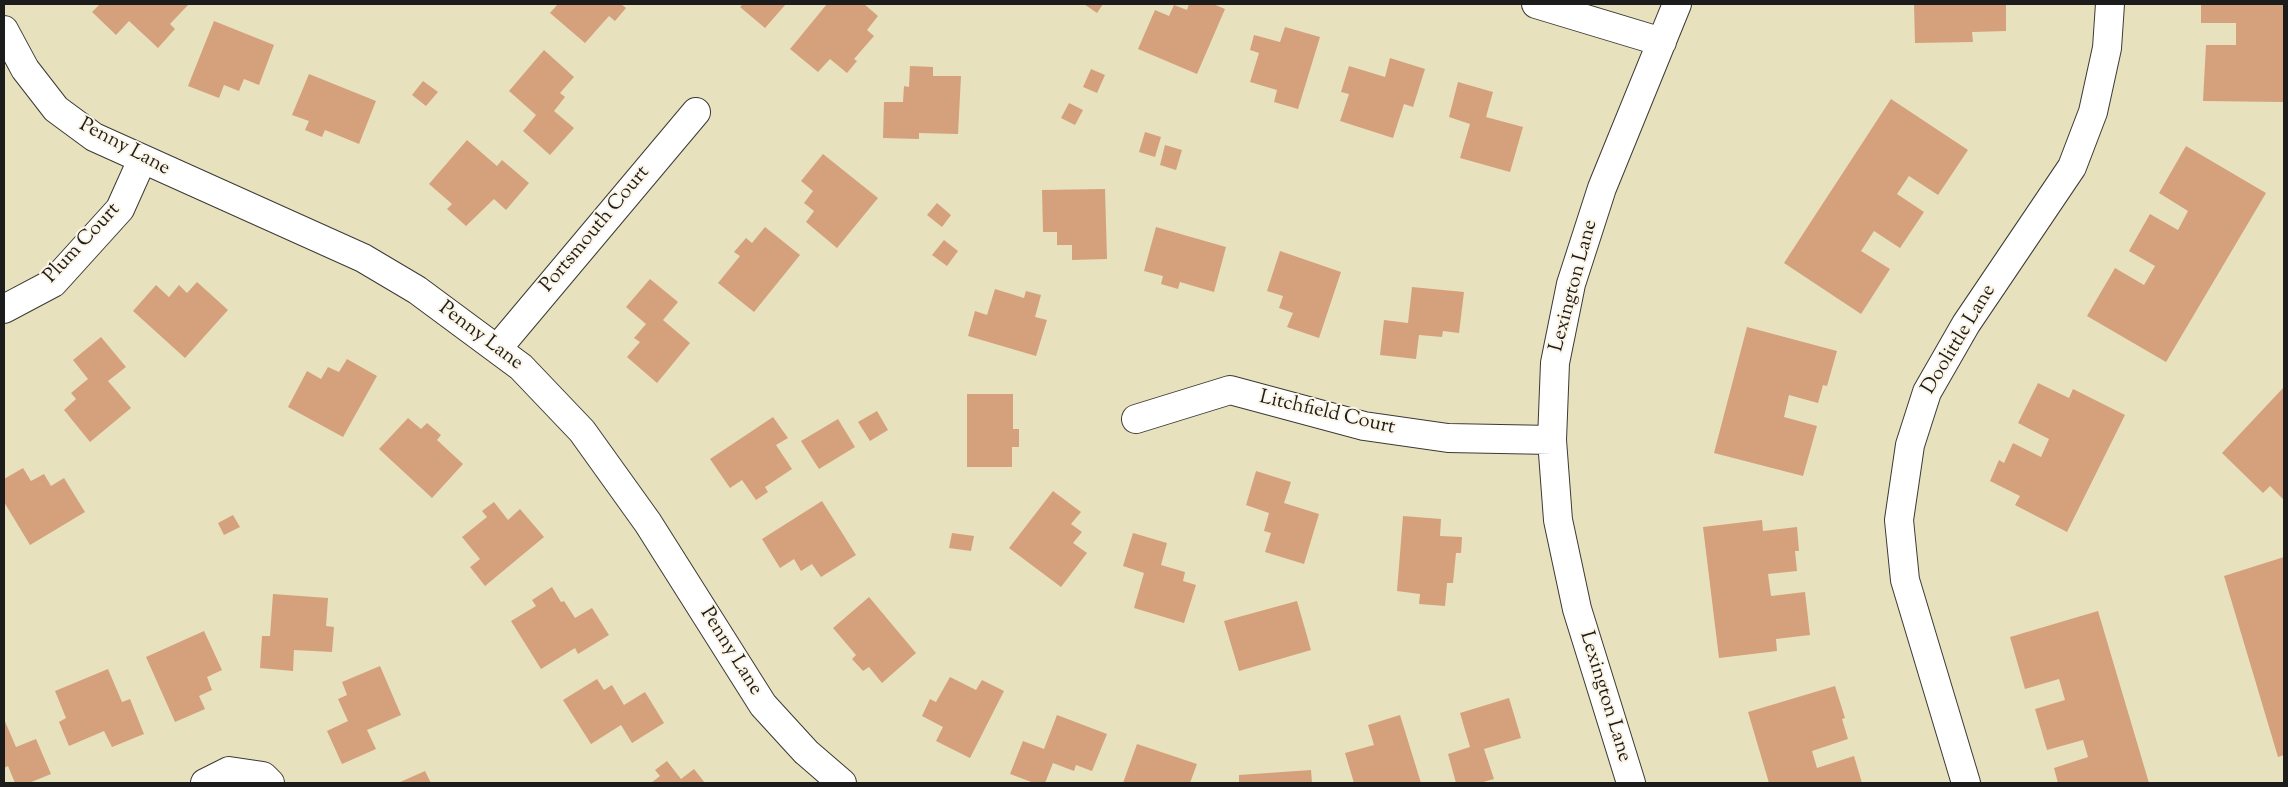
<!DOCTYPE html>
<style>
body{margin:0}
#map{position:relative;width:2288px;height:787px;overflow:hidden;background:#e8e1be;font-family:"Sorts Mill Goudy",serif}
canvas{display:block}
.frame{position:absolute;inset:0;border:5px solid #1c1c1c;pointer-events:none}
</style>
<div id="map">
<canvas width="2288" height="787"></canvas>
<div class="frame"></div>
</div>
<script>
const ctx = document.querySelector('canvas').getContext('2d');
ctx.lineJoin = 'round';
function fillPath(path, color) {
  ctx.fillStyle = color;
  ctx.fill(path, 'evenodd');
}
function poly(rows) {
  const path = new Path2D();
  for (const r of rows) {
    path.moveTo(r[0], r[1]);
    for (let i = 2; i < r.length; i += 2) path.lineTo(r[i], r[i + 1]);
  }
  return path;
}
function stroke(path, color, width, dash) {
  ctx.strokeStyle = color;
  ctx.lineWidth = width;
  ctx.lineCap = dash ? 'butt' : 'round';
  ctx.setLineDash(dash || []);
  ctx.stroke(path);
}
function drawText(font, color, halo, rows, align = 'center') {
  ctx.font = font + ' "Sorts Mill Goudy",serif';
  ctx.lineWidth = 4;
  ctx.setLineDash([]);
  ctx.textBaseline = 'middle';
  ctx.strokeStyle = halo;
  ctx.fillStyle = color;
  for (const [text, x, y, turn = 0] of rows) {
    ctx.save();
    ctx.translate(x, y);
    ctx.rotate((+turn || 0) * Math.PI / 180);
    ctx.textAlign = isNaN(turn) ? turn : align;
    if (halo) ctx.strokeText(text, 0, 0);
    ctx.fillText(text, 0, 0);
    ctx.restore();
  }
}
const building = poly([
 [100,4,189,4,170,24,175,29,158,48,129,21,116,35,92,12],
 [558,4,621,4,626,8,615,21,609,16,585,43,550,13],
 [743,4,786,4,765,28,740,7],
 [827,4,864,4,878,16,867,30,874,36,854,59,857,61,847,73,830,59,818,72,790,49],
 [1084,4,1103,4,1097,13],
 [1189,4,1213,4,1225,9,1197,74,1138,49,1155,10,1169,16,1174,5,1187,10],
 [1914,4,2006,4,2006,31,1972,32,1973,42,1915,43],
 [2201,4,2284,4,2284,102,2203,101,2206,45,2236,45,2236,23,2201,23],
 [214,21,274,45,259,85,244,79,239,91,224,85,219,98,188,86],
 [1285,27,1320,37,1298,109,1274,102,1277,90,1250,82,1259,53,1250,50,1254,35,1280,42],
 [544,50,574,77,560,93,565,97,554,111,574,128,550,155,523,131,536,115,509,91],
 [1390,58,1425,69,1413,107,1404,104,1393,138,1340,121,1349,94,1341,92,1349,66,1385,77],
 [910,66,933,67,933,76,961,76,958,134,919,133,919,139,883,138,884,102,903,102,904,86,909,87],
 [1091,69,1105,75,1097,93,1083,87],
 [309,74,376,101,359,144,325,130,322,137,305,130,309,121,292,115],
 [423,81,438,92,426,106,412,95],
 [1458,82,1493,92,1486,117,1523,127,1510,172,1460,158,1470,124,1449,117],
 [1891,99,1968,150,1938,195,1909,176,1897,194,1924,212,1900,248,1874,231,1861,251,1890,269,1861,314,1784,263],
 [1069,103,1083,110,1075,125,1061,118],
 [1145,132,1161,137,1155,157,1139,152],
 [467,140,497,166,502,160,529,183,506,210,494,199,466,226,447,209,452,204,429,184],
 [1165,145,1182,150,1176,170,1160,165],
 [2186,146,2266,193,2166,362,2087,316,2115,268,2144,285,2155,266,2129,251,2150,214,2178,230,2188,211,2159,193],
 [823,154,878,198,837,248,806,222,814,211,804,203,813,191,801,181],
 [1105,189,1107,259,1072,260,1072,245,1057,245,1057,232,1043,232,1042,190],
 [937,203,951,215,942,227,927,215],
 [765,227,800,255,754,312,718,283,740,256,734,252,746,238,752,243],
 [1156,227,1226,247,1214,292,1180,282,1178,289,1161,284,1163,276,1144,271],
 [944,240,958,251,947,266,932,255],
 [1280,251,1341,272,1319,338,1287,327,1293,313,1279,308,1283,296,1267,291],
 [650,279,678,302,663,320,690,343,657,383,627,357,640,342,634,338,646,324,626,307],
 [197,282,228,310,185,358,133,311,156,285,169,297,179,285,187,293],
 [1412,287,1464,292,1459,333,1443,331,1442,337,1419,335,1416,359,1380,355,1384,320,1408,323],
 [995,289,1024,298,1026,291,1041,295,1035,317,1047,320,1036,356,968,336,975,311,987,315],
 [1747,327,1837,351,1827,386,1823,385,1818,403,1789,395,1784,417,1817,426,1803,476,1714,453],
 [101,337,126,367,108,381,131,408,90,442,64,410,76,399,71,393,88,379,73,360],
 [347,359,377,376,343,437,288,407,307,371,321,379,328,367,339,372],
 [2038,383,2069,398,2073,389,2125,415,2067,532,2015,505,2020,496,1990,481,1999,460,2004,463,2013,443,2041,457,2049,439,2018,423],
 [2284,387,2284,500,2270,486,2263,493,2222,453],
 [967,394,1013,394,1013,429,1019,429,1019,447,1012,447,1012,467,967,467],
 [877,411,888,430,870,441,858,422],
 [773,417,788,438,776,445,792,469,765,487,768,492,756,500,742,480,730,488,710,459],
 [408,418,421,429,427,423,441,435,437,440,463,464,432,498,379,449],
 [838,419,855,447,819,469,801,441],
 [23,468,31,481,44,474,51,486,64,478,85,512,30,545,4,502,4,479],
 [1256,471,1291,482,1284,503,1319,514,1304,564,1265,552,1271,533,1264,531,1269,513,1246,505],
 [1053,491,1081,512,1071,524,1082,532,1073,543,1087,553,1061,587,1009,548],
 [822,501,856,555,821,577,812,564,801,571,794,559,780,568,762,539],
 [494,502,508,520,520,509,544,537,485,586,470,567,480,559,462,537,487,517,482,511],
 [233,515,240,527,224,535,218,523],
 [1403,516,1441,519,1440,536,1462,537,1461,553,1456,553,1453,583,1447,583,1445,606,1419,604,1420,594,1397,591],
 [1762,520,1763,531,1797,527,1799,551,1795,551,1797,571,1768,574,1771,596,1805,592,1810,635,1776,639,1777,651,1719,658,1703,527],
 [952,533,974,536,971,551,949,548],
 [1133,533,1167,543,1161,565,1185,572,1183,581,1196,585,1184,623,1134,608,1144,573,1123,566],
 [2284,557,2284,755,2278,757,2224,576],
 [552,587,561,602,564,601,575,618,592,608,609,635,578,654,575,648,541,669,511,621,536,606,532,600],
 [273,594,328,598,326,626,334,627,332,652,294,650,293,671,260,668,262,636,270,636],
 [869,597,916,653,882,683,869,667,863,671,852,659,856,655,833,628],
 [1297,601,1311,650,1239,671,1224,621],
 [2098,611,2149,783,2058,783,2054,768,2088,757,2083,740,2047,750,2035,709,2065,700,2059,679,2025,689,2010,637],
 [204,631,222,670,207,677,212,690,199,696,205,709,175,722,146,657],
 [380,666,401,715,367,730,376,749,342,764,327,731,348,721,338,699,347,695,342,682],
 [108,669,122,702,130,699,144,734,112,747,104,731,69,746,59,722,66,718,55,691],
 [950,677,976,690,982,680,1004,691,970,758,936,741,943,727,922,716,930,699,936,702],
 [597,679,604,690,612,685,624,705,645,692,664,723,632,743,621,725,591,744,563,700],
 [1835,686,1845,718,1842,719,1848,739,1812,751,1817,768,1854,756,1862,783,1769,783,1748,712],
 [1509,698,1521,738,1484,749,1494,779,1480,783,1456,783,1448,754,1470,747,1460,713],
 [1057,715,1107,734,1092,771,1076,765,1074,771,1053,763,1045,783,1034,783,1010,774,1023,741,1044,749],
 [1400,715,1421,783,1354,783,1345,753,1374,745,1368,725],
 [4,719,16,747,36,739,51,774,29,783,15,783,8,766,4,768],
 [1137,744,1197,764,1190,783,1123,783],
 [667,761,681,779,694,769,705,783,651,783,660,776,655,770],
 [1311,770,1312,783,1239,783,1239,775],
 [425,771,431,783,398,783]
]);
const minor = poly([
 [1536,4,1662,42],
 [4,30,25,69,56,109,94,137,363,258,417,290,521,367,582,431,648,523,763,705,806,752,842,783],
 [4,309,53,283,120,209,142,160],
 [497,349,696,112],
 [1136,419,1230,390,1364,426,1448,438,1552,440],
 [205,783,229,771,263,776,270,783],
 [1631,783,1577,609,1558,520,1552,440,1555,363,1571,284,1602,188,1677,4],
 [1966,783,1905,580,1899,520,1910,445,1927,392,1966,324,2072,167,2093,112,2107,48,2110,4]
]);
const streetNames = [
 ["Penny Lane",124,148,28],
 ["Portsmouth Court",596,230,-50],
 ["Plum Court",83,244,-47],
 ["Lexington Lane",1575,286,-75],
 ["Penny Lane",480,337,37],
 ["Doolittle Lane",1960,340,-59],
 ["Litchfield Court",1327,414,13],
 ["Penny Lane",730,652,58],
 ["Lexington Lane",1604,697,73]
];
fillPath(building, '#d4a17c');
stroke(minor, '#3b3a34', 30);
stroke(minor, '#fff', 28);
drawText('20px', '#1c1c1c', '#fcf5e5', streetNames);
</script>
